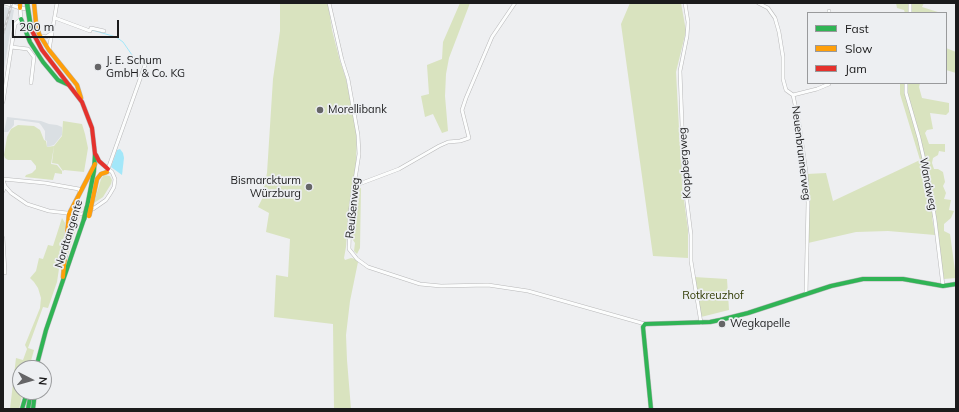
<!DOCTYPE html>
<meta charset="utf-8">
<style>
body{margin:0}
#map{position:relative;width:959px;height:412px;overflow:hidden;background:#eeeff1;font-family:Mulish,sans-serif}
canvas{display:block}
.frame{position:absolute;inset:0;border:4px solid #1b1b1c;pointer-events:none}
.legend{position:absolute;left:807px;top:12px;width:140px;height:72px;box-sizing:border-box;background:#edeff2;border:1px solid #999a9c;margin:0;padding:5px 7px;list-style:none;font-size:12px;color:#1b1b1c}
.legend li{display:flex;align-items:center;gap:8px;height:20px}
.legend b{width:20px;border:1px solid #999a9c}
.north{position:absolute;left:12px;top:360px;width:40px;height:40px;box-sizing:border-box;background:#edeff2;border:1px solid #999a9c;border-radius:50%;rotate:96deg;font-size:11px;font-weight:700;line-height:16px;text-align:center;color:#1b1b1c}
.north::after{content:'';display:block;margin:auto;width:14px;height:18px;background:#656567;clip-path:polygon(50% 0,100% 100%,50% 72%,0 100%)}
.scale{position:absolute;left:12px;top:20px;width:107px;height:18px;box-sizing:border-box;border:2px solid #1b1b1c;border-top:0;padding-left:5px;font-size:12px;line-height:14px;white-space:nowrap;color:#1b1b1c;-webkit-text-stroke:3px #edeff2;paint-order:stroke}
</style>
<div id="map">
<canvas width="959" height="412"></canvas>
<div class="frame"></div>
<ul class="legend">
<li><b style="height:5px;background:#30b455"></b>Fast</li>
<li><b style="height:5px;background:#ff9f0a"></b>Slow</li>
<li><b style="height:5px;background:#e5322d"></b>Jam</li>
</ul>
<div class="north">N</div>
<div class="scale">200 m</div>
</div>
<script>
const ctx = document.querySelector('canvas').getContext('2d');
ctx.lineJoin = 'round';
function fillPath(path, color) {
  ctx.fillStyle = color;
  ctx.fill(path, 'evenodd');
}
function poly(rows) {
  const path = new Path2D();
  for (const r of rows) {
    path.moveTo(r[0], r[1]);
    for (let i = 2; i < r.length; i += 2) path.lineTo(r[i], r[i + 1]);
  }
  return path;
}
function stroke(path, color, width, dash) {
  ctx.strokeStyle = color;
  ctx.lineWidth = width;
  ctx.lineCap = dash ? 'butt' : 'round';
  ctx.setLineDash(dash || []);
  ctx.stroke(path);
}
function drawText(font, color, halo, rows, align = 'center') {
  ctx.font = font + ' Mulish,sans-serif';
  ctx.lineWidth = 3.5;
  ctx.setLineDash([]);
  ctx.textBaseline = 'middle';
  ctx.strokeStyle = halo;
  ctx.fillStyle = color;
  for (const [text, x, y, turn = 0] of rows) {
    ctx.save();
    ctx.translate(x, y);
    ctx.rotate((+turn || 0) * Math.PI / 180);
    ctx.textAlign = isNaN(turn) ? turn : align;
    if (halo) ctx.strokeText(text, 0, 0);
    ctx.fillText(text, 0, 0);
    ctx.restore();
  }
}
const built = poly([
 [3,6,14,10,3,75],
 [7,117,41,121,49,124,57,125,62,127,62,135,54,145,47,147,47,141,45,140,45,131,41,125,39,123,17,120,14,120,14,125,8,132,4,132]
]);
const green = poly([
 [280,3,328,3,332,30,340,61,346,79,357,133,356,164,348,217,346,247,344,258,345,260,351,258,356,259,358,262,350,301,346,335,347,360,351,409,334,409,333,324,274,317,276,275,288,277,290,239,266,232,269,213,258,207,265,193,263,192,267,173,273,79,280,31],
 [460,3,470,3,449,58,446,74,445,96,448,131,442,133,433,114,425,117,421,96,429,94,427,65,442,59,443,42],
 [630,3,681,3,686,31,676,72,682,185,688,230,688,258,653,256,621,24],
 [896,3,924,3,922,7,941,13,905,13,904,10,897,8],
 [946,48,956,52,956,73,946,70],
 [900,83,920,83,919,87,922,98,949,103,949,112,946,115,930,113,933,129,927,130,925,133,929,144,945,144,945,152,939,151,938,155,933,158,932,163,934,169,938,169,943,172,945,182,943,186,946,193,944,199,951,200,949,210,954,211,951,218,944,224,944,231,950,234,951,241,956,278,944,279,940,258,936,219,932,217,935,235,888,231,856,232,808,243,807,174,826,173,833,201,920,160,900,94],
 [63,121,82,124,85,134,88,148,84,172,64,170,63,171,58,164,52,163,54,146,62,136],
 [18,125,34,126,40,130,44,140,46,141,47,147,54,146,51,164,57,165,62,171,62,174,55,173,53,180,25,177,26,175,32,173,36,169,36,166,31,160,8,160,5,158,4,155,7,137,11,129],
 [104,175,110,176,112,180,111,184,103,197,94,203,101,179],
 [356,187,361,188,360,248,357,254,354,251,355,243,351,237,352,208],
 [75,216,80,216,65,265,70,221],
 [62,218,65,223,65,229,57,282,48,308,43,307,28,348,34,350,29,368,20,368,20,392,23,392,19,409,10,409,16,358,23,360,27,349,25,345,40,308,41,298,38,288,34,282,30,278,36,271,39,258,43,259,48,245,53,246],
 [694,277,727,279,729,310,701,317]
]);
const water = poly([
 [120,149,123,153,124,158,122,175,111,167,117,150]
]);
const stream = poly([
 [92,30,116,37,123,42,132,55,144,64]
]);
const street = poly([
 [5,3,20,8,28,9],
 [329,3,342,60,348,79,358,135,359,154,350,212,349,249,357,259,368,267,420,284,441,286,488,285,528,291,645,324],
 [685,3,688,22,687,36,680,71,684,178,691,235,691,261,701,323],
 [758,3,768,8,775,18,779,32,783,57,783,79,786,90,793,95,799,123,806,172,808,203,806,294],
 [829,13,829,11],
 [910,13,910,3],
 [55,18,90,31,91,28,104,31],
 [42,36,46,37,52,33],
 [11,47,28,49,34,57,31,83],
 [49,50,57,3],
 [906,83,906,93,919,138,928,177,935,220,943,286],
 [793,95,817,89,829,84,829,83],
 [3,102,14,30,15,24,21,19,20,8],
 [108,169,145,65],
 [3,179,45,183,79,189,79,190],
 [3,180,5,186,11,193,27,204,49,211,76,214,82,214,93,209,106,200,110,194,114,187,115,179,112,172,108,169],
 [354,186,399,169,439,146,448,142,460,141,469,138,462,110,466,98,492,37,515,3],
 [3,191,5,186],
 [3,238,5,273]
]);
const fast = poly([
 [21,19,30,42,43,62,58,80,69,85],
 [87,207,94,171,95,154],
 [36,368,46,330,84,219],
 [22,409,27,392],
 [28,409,31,392],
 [33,409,35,392],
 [651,409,643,327,645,324,710,322,720,320,748,313,831,286,863,279,903,279,943,286,956,284]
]);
const slow = poly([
 [20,3,20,8],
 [34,3,36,23,39,34,49,50,77,85,81,98],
 [91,207,97,179,101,174,107,172],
 [63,277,69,214,95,164]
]);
const jam = poly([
 [31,29,42,50,82,102,92,128,95,154],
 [96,155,99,161,108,169]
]);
const rail = poly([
 [3,6,4,3],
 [3,34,12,3]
]);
const fastBridge = poly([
 [27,3,31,29],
 [84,219,87,207]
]);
const slowBridge = poly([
 [89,216,91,207]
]);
const markers = [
 [98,67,4,"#656567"],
 [320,110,4,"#656567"],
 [309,187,4,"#656567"],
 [722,324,4,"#656567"]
];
const poiNames = [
 ["J. E. Schum",106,61],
 ["GmbH & Co. KG",106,74],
 ["Morellibank",328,110],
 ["Bismarckturm",301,181,"right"],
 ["Würzburg",301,194,"right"],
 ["Wegkapelle",730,324]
];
const streetNames = [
 ["Neuenbrunnerweg",801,153,83],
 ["Koppbergweg",685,163,-94],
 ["Wandweg",928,184,79],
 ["Reußenweg",353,208,-84],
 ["Nordtangente",69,234,-73]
];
const parkNames = [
 ["Rotkreuzhof",713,296]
];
fillPath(built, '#dadfe3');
fillPath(green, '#d9e3bf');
fillPath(water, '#a3e7f9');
stroke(stream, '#a3e7f9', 1);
stroke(street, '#b8b8b9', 4);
stroke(fast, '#b8b8b9', 5);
stroke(slow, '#b8b8b9', 5);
stroke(jam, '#b8b8b9', 5);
stroke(street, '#fcfdfd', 3);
stroke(fast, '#30b455', 4);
stroke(slow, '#ff9f0a', 4);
stroke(jam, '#e5322d', 4);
stroke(rail, '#c4c4c5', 2.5);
stroke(rail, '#edeff2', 1, [3]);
stroke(fastBridge, '#bbaeb1', 5.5, []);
stroke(slowBridge, '#bbaeb1', 5.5, []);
stroke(fastBridge, '#30b455', 4.5);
stroke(slowBridge, '#ff9f0a', 4.5);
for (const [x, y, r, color] of markers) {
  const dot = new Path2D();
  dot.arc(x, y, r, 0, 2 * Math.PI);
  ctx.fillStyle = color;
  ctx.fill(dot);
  stroke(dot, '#edeff2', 1.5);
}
drawText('11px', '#1b1b1c', '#edeff2', poiNames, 'left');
drawText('11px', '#1b1b1c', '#edeff2', streetNames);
drawText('11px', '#2f3901', '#edeff2', parkNames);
</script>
